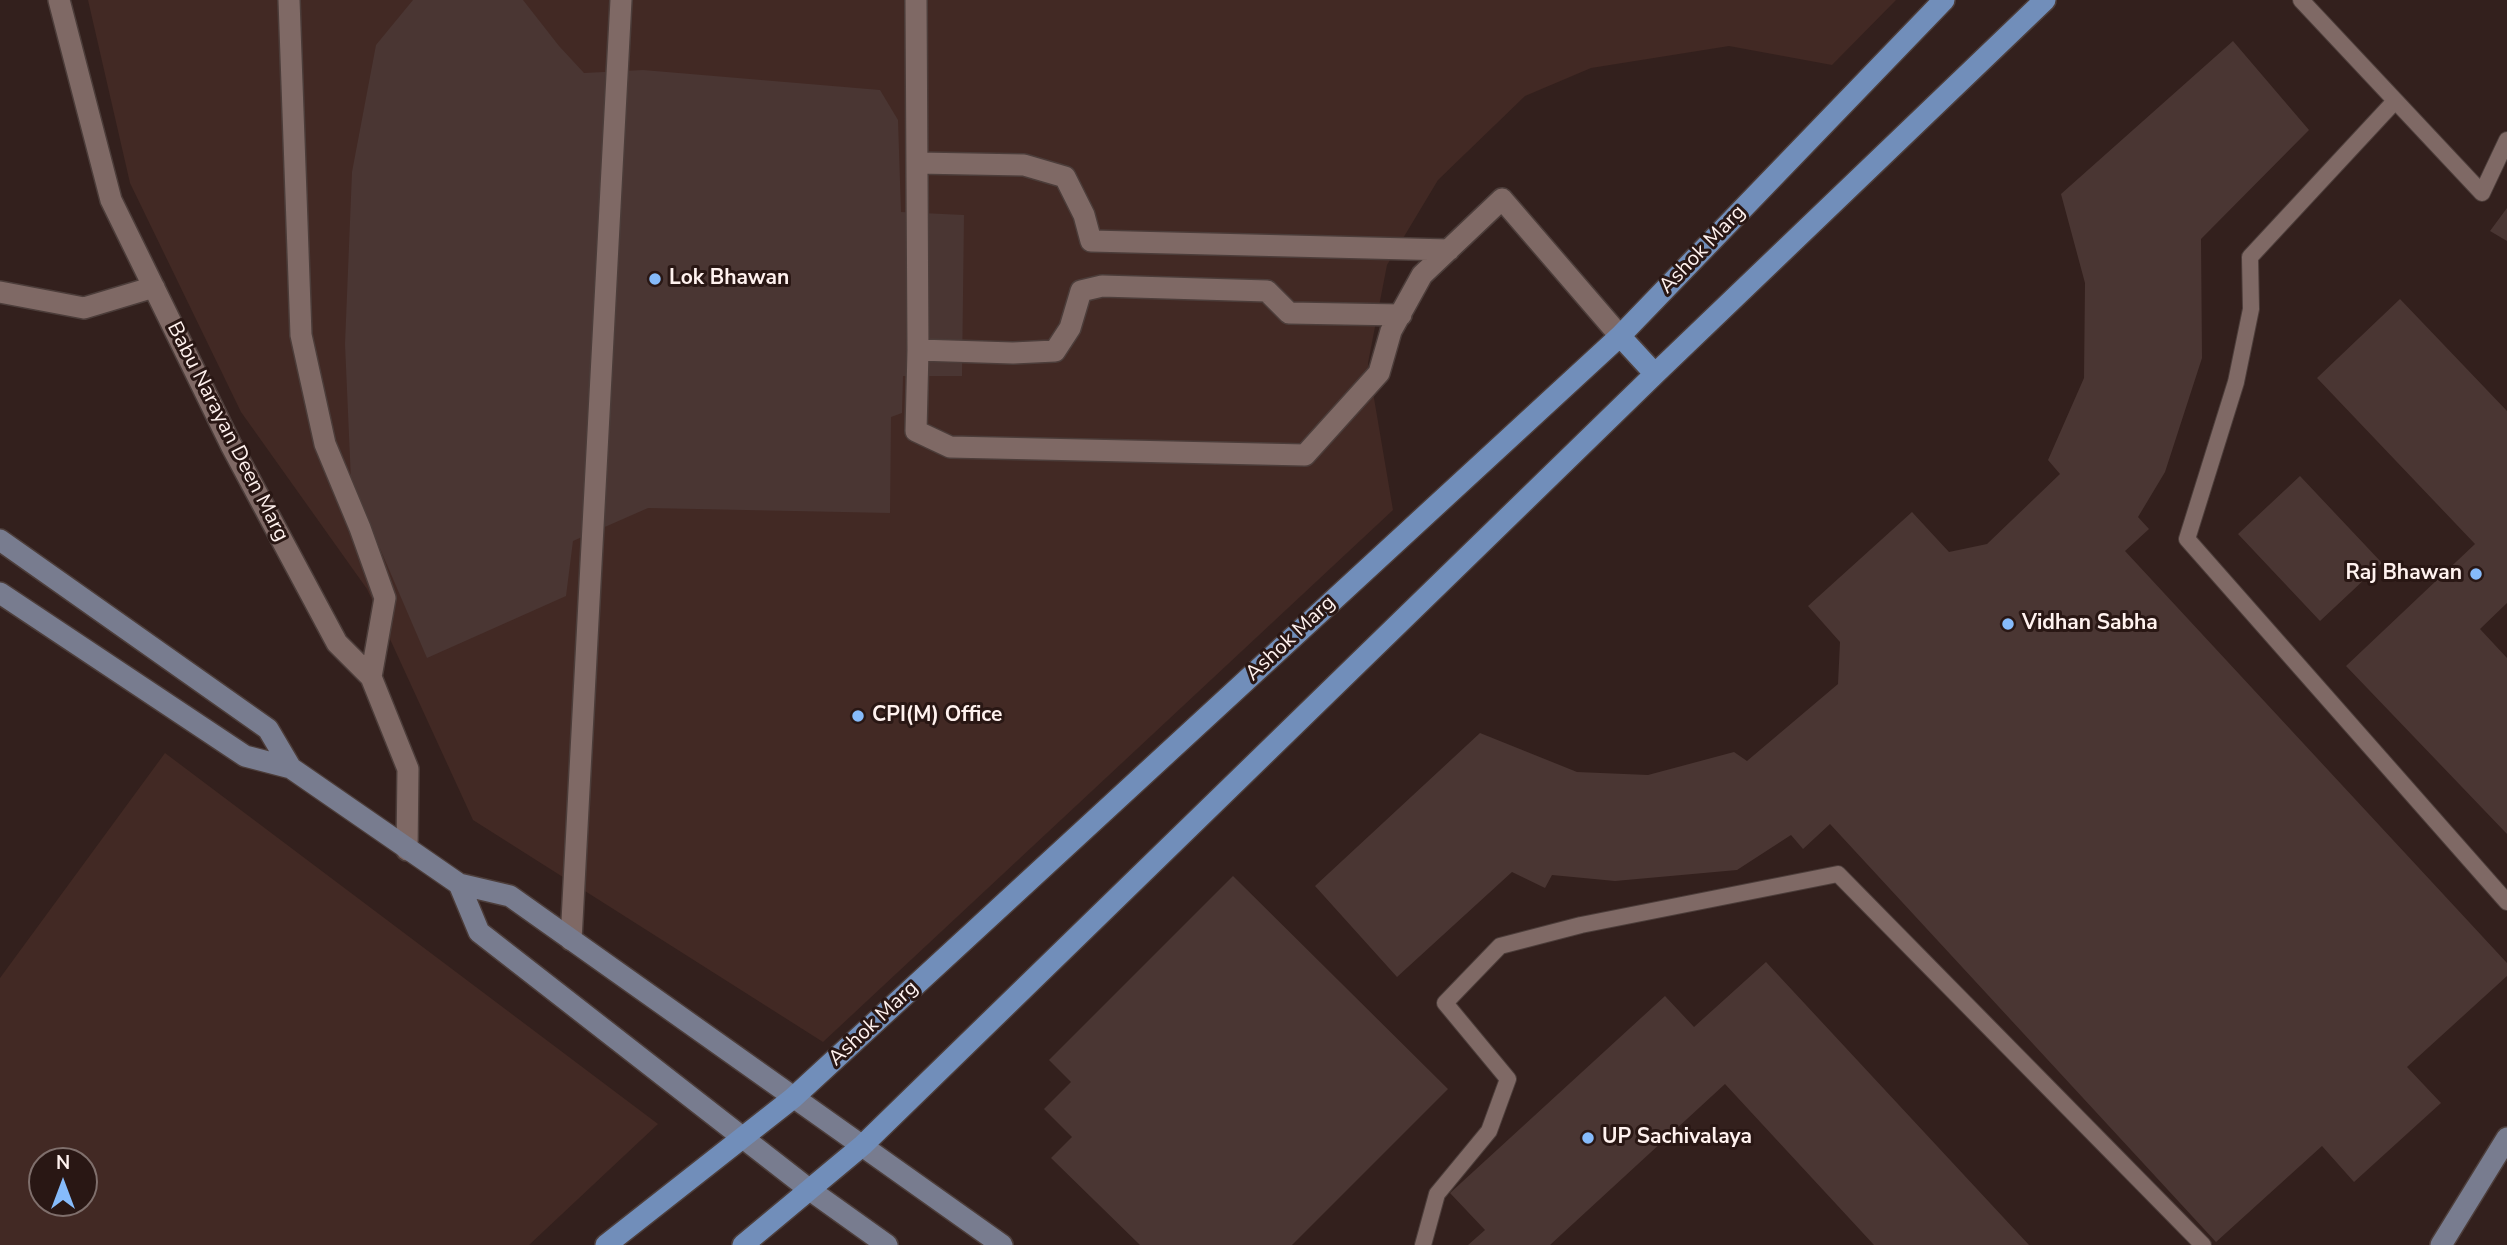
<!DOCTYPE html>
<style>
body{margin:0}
#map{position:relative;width:2507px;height:1245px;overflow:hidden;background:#33201d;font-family:"Nunito Sans",sans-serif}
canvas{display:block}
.north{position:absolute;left:28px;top:1147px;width:70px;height:70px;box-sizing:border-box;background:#291714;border:2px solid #7f6f6c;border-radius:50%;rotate:0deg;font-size:19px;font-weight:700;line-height:28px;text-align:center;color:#fff2ef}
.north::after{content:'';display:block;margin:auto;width:24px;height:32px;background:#86bbfb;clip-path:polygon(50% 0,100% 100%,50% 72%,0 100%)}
</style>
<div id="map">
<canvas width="2507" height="1245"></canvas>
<div class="north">N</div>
</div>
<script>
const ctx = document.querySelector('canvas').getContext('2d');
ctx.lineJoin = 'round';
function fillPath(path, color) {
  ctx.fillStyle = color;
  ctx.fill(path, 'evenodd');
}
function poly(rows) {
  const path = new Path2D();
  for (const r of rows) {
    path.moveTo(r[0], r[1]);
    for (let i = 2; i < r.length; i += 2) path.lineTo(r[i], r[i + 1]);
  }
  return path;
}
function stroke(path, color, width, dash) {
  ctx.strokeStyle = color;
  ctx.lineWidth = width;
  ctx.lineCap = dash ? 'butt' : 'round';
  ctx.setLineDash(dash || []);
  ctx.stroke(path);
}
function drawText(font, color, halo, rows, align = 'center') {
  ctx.font = font + ' "Nunito Sans",sans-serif';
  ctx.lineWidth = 6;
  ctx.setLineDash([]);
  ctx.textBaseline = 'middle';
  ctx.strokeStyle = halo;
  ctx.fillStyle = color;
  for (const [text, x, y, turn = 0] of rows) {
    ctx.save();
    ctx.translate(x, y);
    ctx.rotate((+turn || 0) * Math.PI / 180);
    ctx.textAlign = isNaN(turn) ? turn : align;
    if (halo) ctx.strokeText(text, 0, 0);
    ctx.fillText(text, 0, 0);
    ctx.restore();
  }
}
const built = poly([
 [88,0,1896,0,1832,65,1729,46,1591,68,1525,96,1438,180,1387,265,1368,363,1393,510,823,1042,473,820,367,589,241,412,130,183],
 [165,753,658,1124,529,1245,0,1245,0,978],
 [42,1161,84,1161,84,1203,42,1203]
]);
const building = poly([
 [413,0,523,0,559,46,584,73,643,70,880,90,898,120,901,212,964,215,962,376,903,376,902,413,891,417,890,513,648,508,573,541,566,596,427,658,351,481,345,344,352,172,376,45],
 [2233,41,2309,130,2201,239,2202,358,2165,472,2138,517,2149,529,2125,551,2507,963,2507,976,2407,1067,2441,1103,2354,1182,2322,1146,2216,1242,1830,824,1803,849,1791,835,1737,870,1615,881,1552,875,1545,888,1512,872,1397,977,1315,886,1480,733,1577,772,1648,775,1734,752,1747,761,1838,684,1840,642,1808,606,1912,512,1949,552,1987,544,2060,474,2048,460,2084,378,2085,283,2061,194],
 [2507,208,2507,241,2490,231],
 [2400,299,2507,411,2507,603,2480,629,2507,658,2507,834,2346,666,2475,544,2317,378],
 [2300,476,2382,563,2320,621,2238,534],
 [1233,876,1448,1089,1292,1245,1140,1245,1051,1158,1072,1137,1044,1109,1071,1082,1049,1060],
 [1766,962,2029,1245,1874,1245,1725,1084,1550,1245,1468,1245,1485,1230,1450,1193,1665,996,1694,1027]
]);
const lane = poly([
 [2301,0,2482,193,2507,140],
 [2395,101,2250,257,2251,309,2236,382,2187,539,2507,902],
 [1423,1245,1437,1194,1489,1131,1508,1079,1445,1003,1500,946,1581,925,1838,874,2203,1245]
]);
const street = poly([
 [59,0,111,200,231,445,337,643,371,677,408,769,407,850],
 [289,0,301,335,325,444,360,528,385,598,371,677],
 [916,0,918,350,916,431,950,447,1305,455,1379,373,1391,331,1422,275,1502,199,1620,336],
 [918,163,1024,165,1065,177,1084,215,1091,241,1449,250],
 [0,292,84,308,154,287],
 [918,350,1013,353,1055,351,1070,328,1081,291,1102,286,1267,291,1289,313,1401,315],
 [571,940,621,0]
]);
const secondary = poly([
 [0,540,268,729,291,768],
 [0,593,245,756,291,768,459,884,510,896,1002,1245],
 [459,884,479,932,810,1190,887,1245],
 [2441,1245,2507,1138]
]);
const primary = poly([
 [1620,336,1655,374],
 [606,1245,793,1098,1620,336,1944,0],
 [743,1245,863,1145,1655,374,2045,0]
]);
const markers = [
 [655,279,7,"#86bbfb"],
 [2476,574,7,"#86bbfb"],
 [2008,624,7,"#86bbfb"],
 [858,716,7,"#86bbfb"],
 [1588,1138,7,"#86bbfb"]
];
const streetNames = [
 ["Ashok Marg",1703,250,-46],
 ["Babu Narayan Deen Marg",227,432,63],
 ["Ashok Marg",1291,639,-43],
 ["Ashok Marg",874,1024,-43]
];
const poiNames = [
 ["Lok Bhawan",669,279],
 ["Raj Bhawan",2462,574,"right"],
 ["Vidhan Sabha",2022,624],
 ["CPI(M) Office",872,716],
 ["UP Sachivalaya",1602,1138]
];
fillPath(built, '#422924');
fillPath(building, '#4a3633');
stroke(lane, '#4c3d3a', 18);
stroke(street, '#4c3d3a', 24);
stroke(secondary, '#4c3d3a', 24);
stroke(primary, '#4c3d3a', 24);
stroke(lane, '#7f6965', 16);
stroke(street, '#7f6965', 21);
stroke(secondary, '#787c8f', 21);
stroke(primary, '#718eba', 21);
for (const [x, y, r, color] of markers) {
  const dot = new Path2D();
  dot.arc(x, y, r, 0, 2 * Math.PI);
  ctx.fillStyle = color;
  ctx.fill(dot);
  stroke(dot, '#291714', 2.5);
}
drawText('21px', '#fff2ef', '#291714', streetNames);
drawText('bold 21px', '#fff2ef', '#291714', poiNames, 'left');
</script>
